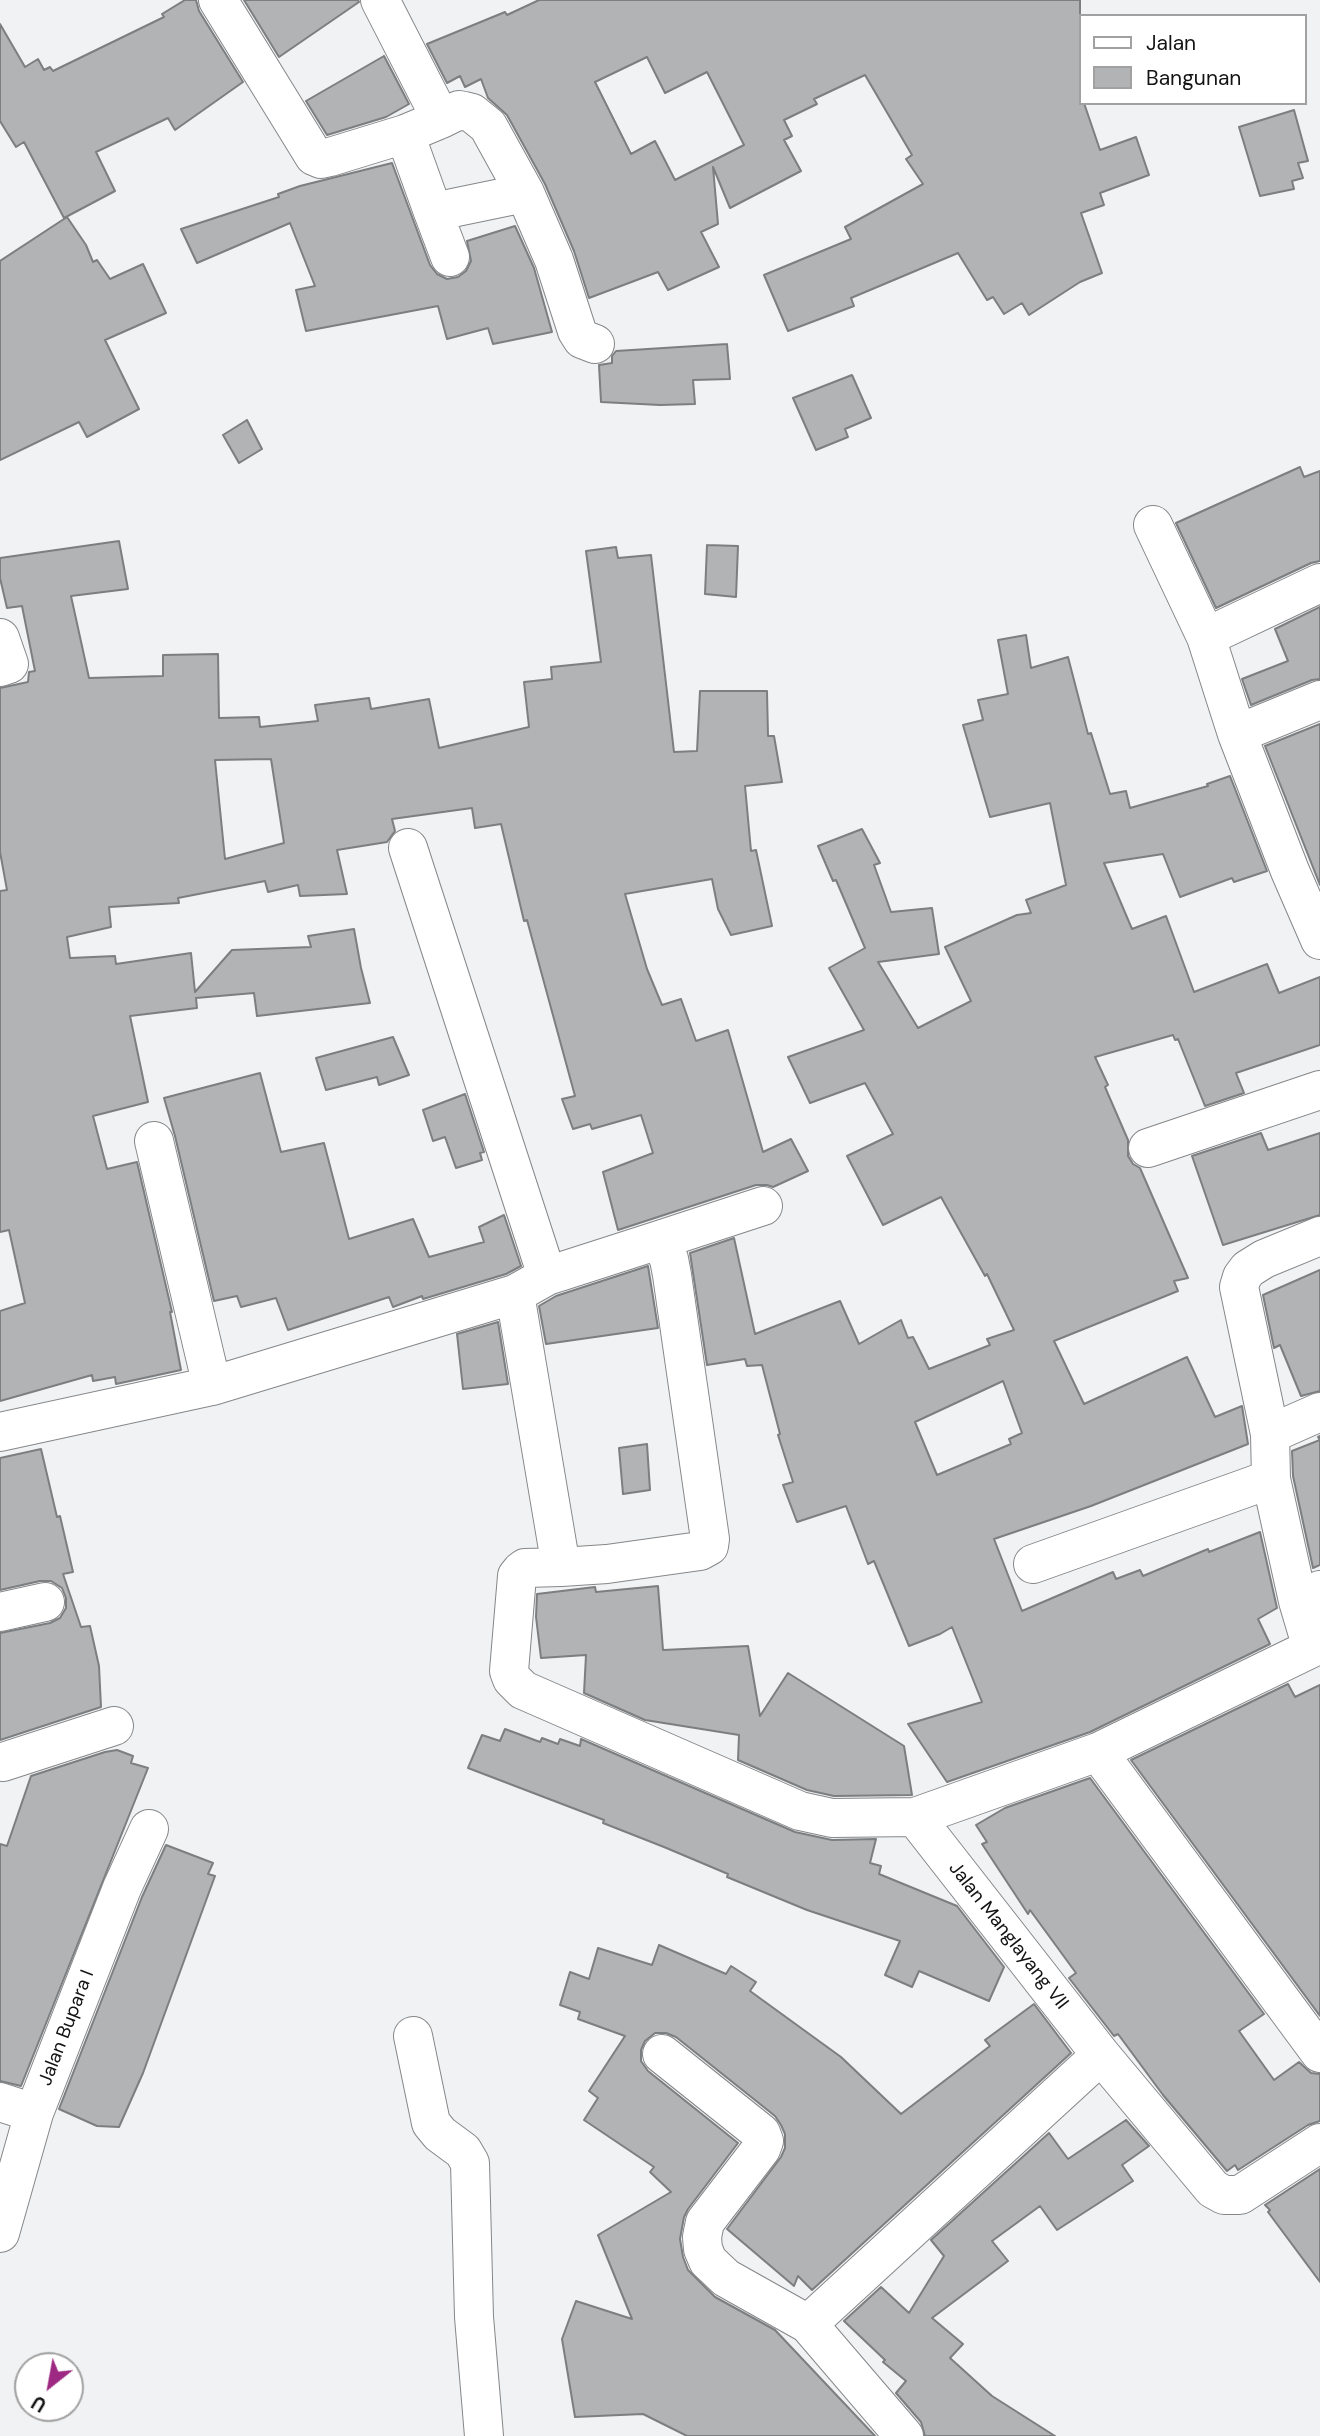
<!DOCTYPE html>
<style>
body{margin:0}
#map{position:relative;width:1320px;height:2436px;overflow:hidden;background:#f0f2f4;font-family:"DM Sans",sans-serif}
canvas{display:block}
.legend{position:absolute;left:1079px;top:14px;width:228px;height:91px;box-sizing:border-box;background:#fff;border:2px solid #a1a1a1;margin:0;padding:9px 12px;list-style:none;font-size:21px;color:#131314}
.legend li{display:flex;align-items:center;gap:14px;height:35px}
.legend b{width:35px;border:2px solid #a1a1a1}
.north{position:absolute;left:14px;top:2352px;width:70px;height:70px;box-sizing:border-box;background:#fff;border:2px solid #a1a1a1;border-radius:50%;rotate:211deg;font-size:19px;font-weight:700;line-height:28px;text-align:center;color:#131314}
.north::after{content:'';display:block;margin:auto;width:24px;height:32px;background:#9e2983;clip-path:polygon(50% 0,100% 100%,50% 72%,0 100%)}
</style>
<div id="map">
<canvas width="1320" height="2436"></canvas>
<ul class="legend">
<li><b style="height:9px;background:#fff"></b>Jalan</li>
<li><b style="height:19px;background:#b1b3b5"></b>Bangunan</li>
</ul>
<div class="north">U</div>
</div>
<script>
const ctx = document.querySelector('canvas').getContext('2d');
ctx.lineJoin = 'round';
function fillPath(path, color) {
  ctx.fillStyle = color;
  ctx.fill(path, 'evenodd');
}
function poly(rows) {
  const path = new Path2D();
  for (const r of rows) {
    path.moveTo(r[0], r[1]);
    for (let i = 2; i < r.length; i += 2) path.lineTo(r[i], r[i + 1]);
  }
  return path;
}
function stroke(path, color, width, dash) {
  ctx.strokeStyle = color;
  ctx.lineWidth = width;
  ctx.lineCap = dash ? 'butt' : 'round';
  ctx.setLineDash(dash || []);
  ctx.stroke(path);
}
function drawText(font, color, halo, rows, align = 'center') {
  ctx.font = font + ' "DM Sans",sans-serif';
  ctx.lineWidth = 7;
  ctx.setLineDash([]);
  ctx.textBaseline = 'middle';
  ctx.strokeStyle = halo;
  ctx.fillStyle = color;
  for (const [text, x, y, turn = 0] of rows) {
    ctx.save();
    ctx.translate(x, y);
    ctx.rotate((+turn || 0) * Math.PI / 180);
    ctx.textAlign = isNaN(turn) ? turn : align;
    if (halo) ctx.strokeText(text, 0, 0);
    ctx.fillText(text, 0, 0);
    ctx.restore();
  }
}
const building = poly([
 [185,0,196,0,199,11,243,82,175,130,168,118,96,152,115,191,64,218,24,142,16,147,0,121,0,24,25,67,38,59,44,70,50,67,53,71,164,17,162,14,185,0],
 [244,0,358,0,359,2,279,57,244,0],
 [539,0,1080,0,1080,103,1084,103,1100,150,1136,137,1149,175,1100,193,1104,205,1081,213,1102,273,1080,282,1029,315,1022,303,1004,314,993,297,987,300,958,253,851,298,854,306,788,331,764,275,851,239,845,227,923,184,906,159,912,155,865,75,814,99,817,104,784,120,792,136,784,140,801,171,730,208,713,167,718,224,701,232,719,267,668,290,658,272,589,298,574,251,545,184,507,115,488,98,481,79,465,87,460,76,447,83,427,44,505,12,507,15,539,0],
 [647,57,665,93,707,72,744,145,675,180,655,141,631,154,595,82,647,57],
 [384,56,409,104,386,117,327,135,306,101,384,56],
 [1294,110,1308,161,1298,163,1303,178,1292,181,1294,189,1260,196,1239,127,1294,110],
 [392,163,430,265,437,274,447,279,458,277,466,271,471,261,467,241,515,226,534,268,552,332,493,344,488,328,447,339,438,306,306,331,296,290,315,286,290,223,197,263,181,229,279,197,278,194,300,186,392,163],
 [67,217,86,245,93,262,97,260,110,279,143,264,166,313,105,340,139,409,87,437,79,422,0,460,0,261,67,217],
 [727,344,730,379,693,380,695,404,660,405,601,402,599,365,612,363,612,356,616,351,727,344],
 [852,375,871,418,845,429,848,437,816,450,793,398,852,375],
 [247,420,262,449,239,463,223,435,247,420],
 [1300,467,1304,477,1320,471,1320,561,1311,563,1216,608,1176,523,1300,467],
 [119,541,128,589,71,596,89,678,163,676,163,655,218,654,219,718,259,717,260,727,318,721,315,705,369,698,371,709,429,699,439,748,529,727,524,682,552,679,551,667,601,662,586,551,616,547,618,558,651,555,674,752,697,751,700,691,767,691,768,736,774,736,782,782,745,786,751,851,756,850,772,926,731,935,718,909,712,879,625,894,647,969,662,1005,681,999,696,1041,728,1030,763,1152,791,1139,808,1171,773,1187,767,1185,756,1185,618,1230,603,1172,653,1153,641,1115,592,1129,590,1124,573,1129,562,1099,575,1096,527,920,524,921,501,824,475,828,472,808,392,819,395,831,387,842,337,850,347,894,300,896,298,885,268,892,265,881,178,898,179,903,109,907,111,927,67,937,70,958,115,956,116,964,191,953,195,992,232,950,311,947,308,936,354,929,361,968,370,1003,257,1016,254,993,196,998,197,1008,130,1016,148,1102,93,1116,107,1169,137,1162,172,1312,170,1312,181,1370,116,1384,115,1377,93,1381,92,1375,0,1401,0,1311,25,1303,9,1230,0,1232,0,891,7,890,0,852,0,688,28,682,29,672,35,671,22,606,7,608,0,578,0,558,119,541],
 [271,759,284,843,225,859,215,760,271,759],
 [707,545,738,546,736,597,705,594,707,545],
 [1320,607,1320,679,1312,680,1251,705,1242,679,1288,661,1275,629,1320,607],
 [1026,635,1031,668,1068,657,1088,734,1091,733,1110,794,1126,791,1130,808,1208,786,1207,784,1230,776,1267,871,1234,882,1232,878,1180,897,1163,854,1104,863,1132,929,1166,916,1194,992,1267,964,1279,993,1320,977,1320,1045,1236,1073,1244,1093,1205,1106,1178,1039,1175,1040,1173,1035,1095,1057,1108,1085,1105,1087,1128,1140,1128,1156,1133,1164,1140,1168,1188,1278,1174,1281,1178,1291,1054,1341,1084,1404,1187,1357,1215,1417,1242,1406,1248,1444,1091,1506,994,1539,1022,1611,1113,1572,1116,1579,1140,1570,1143,1576,1208,1549,1209,1552,1260,1532,1277,1608,1258,1619,1270,1644,1090,1732,947,1782,908,1724,982,1702,952,1627,940,1634,909,1646,874,1561,868,1564,846,1506,797,1522,783,1485,793,1482,778,1435,780,1434,762,1365,747,1366,745,1359,707,1365,690,1253,734,1238,755,1334,840,1301,859,1344,901,1320,908,1338,913,1337,929,1369,990,1345,987,1339,1014,1330,987,1274,985,1276,941,1197,883,1225,847,1156,893,1134,865,1083,810,1103,788,1057,864,1030,829,968,865,948,836,880,833,881,818,846,862,829,880,863,874,865,891,912,932,908,939,954,878,962,918,1028,971,1001,945,947,1017,915,1031,913,1026,900,1066,885,1050,803,990,817,963,725,983,720,978,700,1008,694,998,640,1026,635],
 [1003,1381,1022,1433,1009,1439,1011,1444,937,1475,915,1422,1003,1381],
 [1320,724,1320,885,1265,746,1320,724],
 [393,1037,409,1075,379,1085,377,1077,326,1090,316,1058,393,1037],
 [260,1073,281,1152,324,1143,349,1239,413,1219,429,1257,484,1242,479,1227,504,1215,521,1266,506,1274,423,1299,422,1296,393,1307,389,1297,288,1330,276,1298,241,1307,237,1296,214,1301,175,1136,164,1098,260,1073],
 [465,1094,484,1152,480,1153,482,1160,456,1168,445,1137,433,1141,423,1110,465,1094],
 [1261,1133,1268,1150,1320,1133,1320,1215,1223,1245,1192,1156,1261,1133],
 [648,1266,658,1328,546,1344,539,1306,556,1296,648,1266],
 [1320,1270,1320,1391,1301,1396,1280,1345,1274,1348,1263,1295,1320,1270],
 [498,1322,508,1384,463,1389,457,1334,498,1322],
 [1320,1436,1320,1565,1313,1568,1293,1476,1292,1451,1320,1440,1318,1437,1320,1436],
 [647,1444,650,1490,623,1494,619,1448,647,1444],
 [41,1449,57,1517,60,1516,73,1572,63,1574,81,1627,90,1626,99,1666,101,1707,0,1740,0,1633,50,1623,60,1618,66,1608,66,1598,62,1588,51,1581,40,1581,0,1590,0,1458,41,1449],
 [658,1586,663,1650,748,1646,760,1716,788,1673,904,1746,912,1795,834,1796,807,1790,738,1760,739,1735,645,1720,584,1693,586,1655,541,1658,536,1617,537,1594,595,1587,596,1592,658,1586],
 [1288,1684,1295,1697,1320,1685,1320,2016,1131,1760,1288,1684],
 [505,1729,540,1742,542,1738,558,1744,560,1739,580,1746,581,1739,795,1832,832,1840,876,1839,870,1863,881,1866,879,1874,957,1906,1004,1967,989,2001,919,1971,912,1987,885,1975,900,1941,807,1910,727,1877,728,1874,664,1847,603,1823,604,1820,468,1768,482,1735,500,1741,505,1729],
 [117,1750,133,1756,131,1763,148,1768,21,2086,0,2081,0,1844,7,1846,31,1776,105,1752,117,1750],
 [1090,1778,1264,2014,1239,2031,1274,2080,1299,2062,1311,2073,1320,2074,1320,2121,1308,2125,1238,2170,1235,2165,1227,2171,1163,2095,1118,2034,1114,2036,1069,1978,1076,1973,1030,1910,1028,1914,982,1844,987,1842,976,1825,1005,1808,1090,1778],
 [166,1845,213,1863,208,1874,215,1876,143,2073,119,2127,97,2126,59,2109,142,1897,166,1845],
 [659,1945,726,1974,731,1966,756,1982,750,1991,841,2057,901,2114,990,2046,985,2040,1034,2004,1071,2053,812,2290,798,2276,794,2286,727,2229,781,2157,785,2148,785,2134,781,2125,775,2116,676,2037,666,2033,655,2033,645,2041,641,2050,641,2061,648,2071,738,2143,688,2209,684,2217,680,2239,683,2257,688,2270,715,2297,775,2330,875,2436,687,2436,643,2414,575,2417,562,2339,576,2301,632,2319,598,2235,671,2192,650,2172,654,2167,584,2120,598,2098,589,2091,625,2036,578,2019,580,2012,560,2005,570,1972,589,1979,598,1948,652,1965,659,1945],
 [1126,2120,1149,2146,1122,2165,1133,2181,1057,2230,1040,2206,992,2241,1008,2261,932,2318,963,2344,950,2358,992,2396,1055,2436,925,2436,921,2422,896,2393,906,2381,883,2362,885,2360,844,2321,881,2287,909,2313,944,2256,931,2240,1049,2133,1068,2159,1126,2120],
 [1320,2169,1320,2282,1268,2212,1270,2210,1265,2205,1320,2169]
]);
const minor = poly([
 [218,0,314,156,321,159,330,157,405,134,441,119],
 [380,0,441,119,459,110,464,111,472,113,488,126,525,193,554,260,577,331,582,339,595,344],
 [405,134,433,212],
 [450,257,433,212,525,193],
 [1153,525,1206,637,1237,734,1290,871,1320,940],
 [1206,637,1320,583],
 [0,638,9,664,0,667],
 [1237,734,1320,700],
 [408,848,547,1276],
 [154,1141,212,1386],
 [1148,1148,1320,1090],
 [659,1240,763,1206],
 [0,1432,212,1386,515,1294],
 [1270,1434,1320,1412],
 [1033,1564,1271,1479],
 [561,1567,515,1294,547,1276,659,1240,669,1259,672,1275,710,1539,709,1546,700,1551,607,1564,561,1567,525,1568,521,1571,517,1576,509,1671,512,1679,523,1690,800,1811,832,1818,915,1817,1098,1752,1312,1648,1298,1601,1320,1590],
 [1298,1601,1271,1479,1270,1434,1239,1287,1242,1277,1248,1269,1264,1259,1320,1236],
 [0,1612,45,1602],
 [1098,1752,1320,2053],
 [3,1762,114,1726],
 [915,1817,1101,2055,1213,2189,1224,2195,1240,2195,1320,2143],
 [413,2036,431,2123,440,2134,463,2151,470,2163,474,2317,484,2436],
 [662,2054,761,2133,764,2141,761,2149,705,2222,702,2237,703,2249,708,2261,726,2278,808,2324,904,2436],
 [0,2102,34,2113],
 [0,2233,34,2113,122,1888,149,1829],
 [808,2324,1101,2055]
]);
const streetNames = [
 ["Jalan Manglayang VII",1008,1936,52],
 ["Jalan Bupara I",67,2028,-69]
];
fillPath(building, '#b1b3b5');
stroke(building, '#7c7e7f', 2);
stroke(minor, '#868789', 40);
stroke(minor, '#fff', 38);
drawText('19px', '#131314', '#fff', streetNames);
</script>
